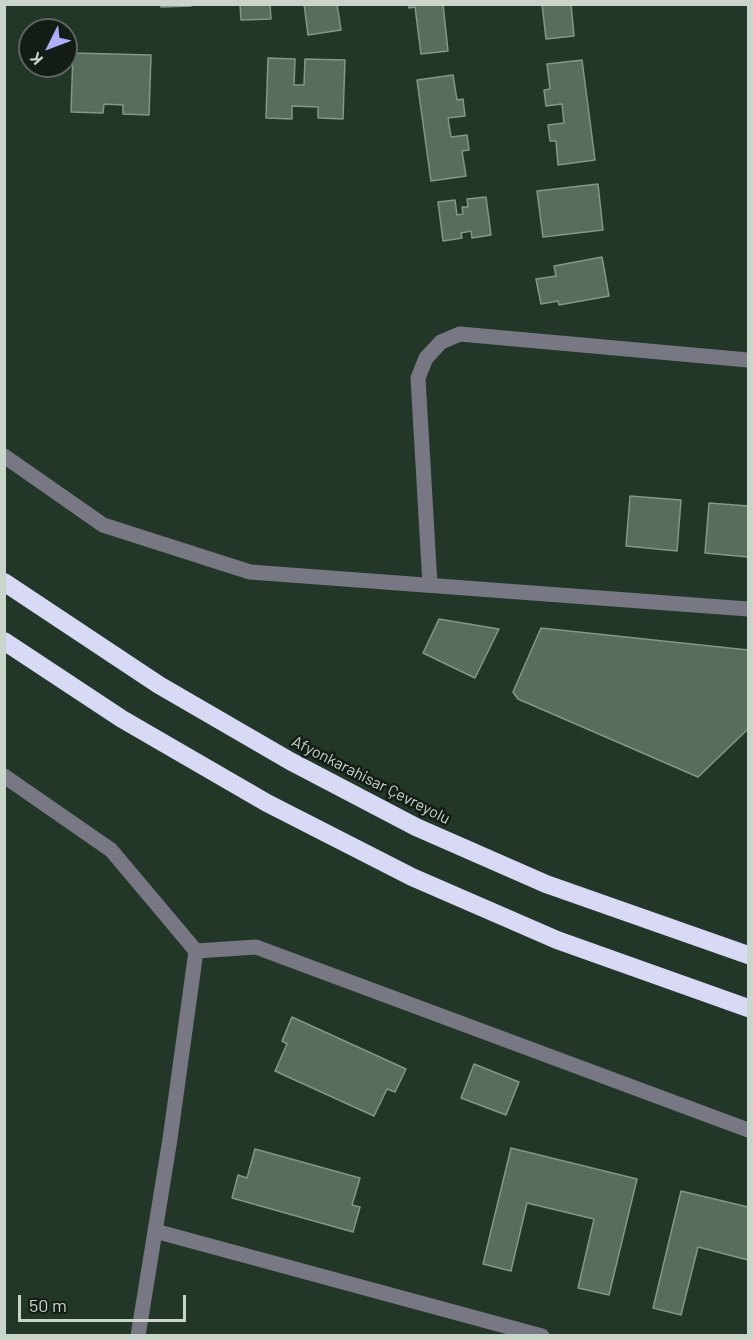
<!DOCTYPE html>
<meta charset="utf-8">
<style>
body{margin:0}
#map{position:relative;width:753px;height:1340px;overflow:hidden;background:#233728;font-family:Barlow,sans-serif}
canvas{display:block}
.frame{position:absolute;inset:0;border:6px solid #c9d5cb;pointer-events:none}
.north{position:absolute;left:18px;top:18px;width:60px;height:60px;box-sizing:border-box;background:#131c15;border:2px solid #5c665e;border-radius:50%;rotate:228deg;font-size:16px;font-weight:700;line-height:24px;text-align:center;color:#c9d5cb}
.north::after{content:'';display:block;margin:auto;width:21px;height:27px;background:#afaefa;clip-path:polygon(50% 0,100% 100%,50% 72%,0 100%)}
.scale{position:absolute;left:18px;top:1295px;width:168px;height:27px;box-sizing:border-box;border:3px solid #c9d5cb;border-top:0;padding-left:8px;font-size:18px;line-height:21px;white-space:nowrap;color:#c9d5cb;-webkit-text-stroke:4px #131c15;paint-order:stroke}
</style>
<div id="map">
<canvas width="753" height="1340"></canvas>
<div class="frame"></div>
<div class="north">K</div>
<div class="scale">50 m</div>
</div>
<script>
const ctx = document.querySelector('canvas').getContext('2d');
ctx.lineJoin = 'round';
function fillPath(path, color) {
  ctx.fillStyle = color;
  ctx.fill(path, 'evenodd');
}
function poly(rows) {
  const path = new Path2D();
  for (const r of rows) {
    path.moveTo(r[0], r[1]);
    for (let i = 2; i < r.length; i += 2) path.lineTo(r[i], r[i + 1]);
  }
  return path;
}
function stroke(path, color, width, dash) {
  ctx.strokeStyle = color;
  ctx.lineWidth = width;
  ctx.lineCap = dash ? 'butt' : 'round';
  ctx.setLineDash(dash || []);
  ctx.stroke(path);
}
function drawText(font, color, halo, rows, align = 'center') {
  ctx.font = font + ' Barlow,sans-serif';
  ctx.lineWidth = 5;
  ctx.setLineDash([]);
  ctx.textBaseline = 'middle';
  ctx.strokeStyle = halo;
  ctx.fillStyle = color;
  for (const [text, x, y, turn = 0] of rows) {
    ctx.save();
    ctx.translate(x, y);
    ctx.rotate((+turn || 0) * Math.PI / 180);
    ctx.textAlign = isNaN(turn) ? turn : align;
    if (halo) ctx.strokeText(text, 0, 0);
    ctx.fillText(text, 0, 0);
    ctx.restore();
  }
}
const building = poly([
 [161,4,191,4,191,6,161,7,161,4],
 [240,4,270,4,271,19,241,20,240,4],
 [304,4,337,4,341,30,308,35,304,4],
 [409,4,443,4,448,51,421,54,415,7,409,8,409,4],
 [542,4,571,4,574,36,546,39,542,4],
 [73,53,151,55,149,115,123,114,123,105,104,104,103,113,71,112,73,53],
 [268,58,295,59,294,85,304,85,305,59,345,60,343,119,318,118,318,107,292,106,292,119,266,118,268,58],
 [582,60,595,160,558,165,556,141,550,141,548,125,564,123,562,104,546,106,544,90,550,89,547,64,582,60],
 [453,75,457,100,463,99,465,116,448,118,451,137,467,135,469,150,462,151,466,176,431,181,417,80,453,75],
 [598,184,603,230,543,237,537,191,598,184],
 [486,197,491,235,472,238,471,231,461,233,462,238,443,241,438,202,455,200,457,215,463,214,462,207,468,207,467,199,486,197],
 [602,257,609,296,559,305,558,301,541,304,536,279,556,276,554,266,602,257],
 [630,496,681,500,677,551,626,546,630,496],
 [709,503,748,506,748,557,705,553,709,503],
 [439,619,499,629,475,678,423,653,439,619],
 [541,628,748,650,748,729,698,777,518,699,513,692,541,628],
 [292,1017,406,1069,395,1092,387,1089,374,1116,275,1071,287,1044,282,1041,292,1017],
 [474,1064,519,1082,506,1115,461,1098,474,1064],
 [511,1148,637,1179,609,1295,578,1288,594,1219,527,1203,511,1271,483,1264,511,1148],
 [255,1149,360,1178,352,1205,360,1207,353,1232,232,1198,238,1175,247,1178,255,1149],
 [681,1191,748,1207,748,1260,698,1247,681,1315,653,1308,681,1191]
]);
const minor = poly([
 [4,456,103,525,250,572,748,609],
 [430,585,418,378,426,358,441,342,460,334,748,360],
 [4,776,111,850,196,951,170,1139,138,1336],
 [196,951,256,947,748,1130],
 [155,1231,542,1336]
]);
const highway = poly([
 [4,582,159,685,290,761,416,827,546,884,748,955],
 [4,641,122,719,267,803,412,877,557,940,748,1008]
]);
const streetNames = [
 ["Afyonkarahisar Çevreyolu",371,780,27]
];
fillPath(building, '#586d5c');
stroke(building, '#829986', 1.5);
stroke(minor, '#777883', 15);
stroke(highway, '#d8d9f4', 18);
drawText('16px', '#c9d5cb', '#131c15', streetNames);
</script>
